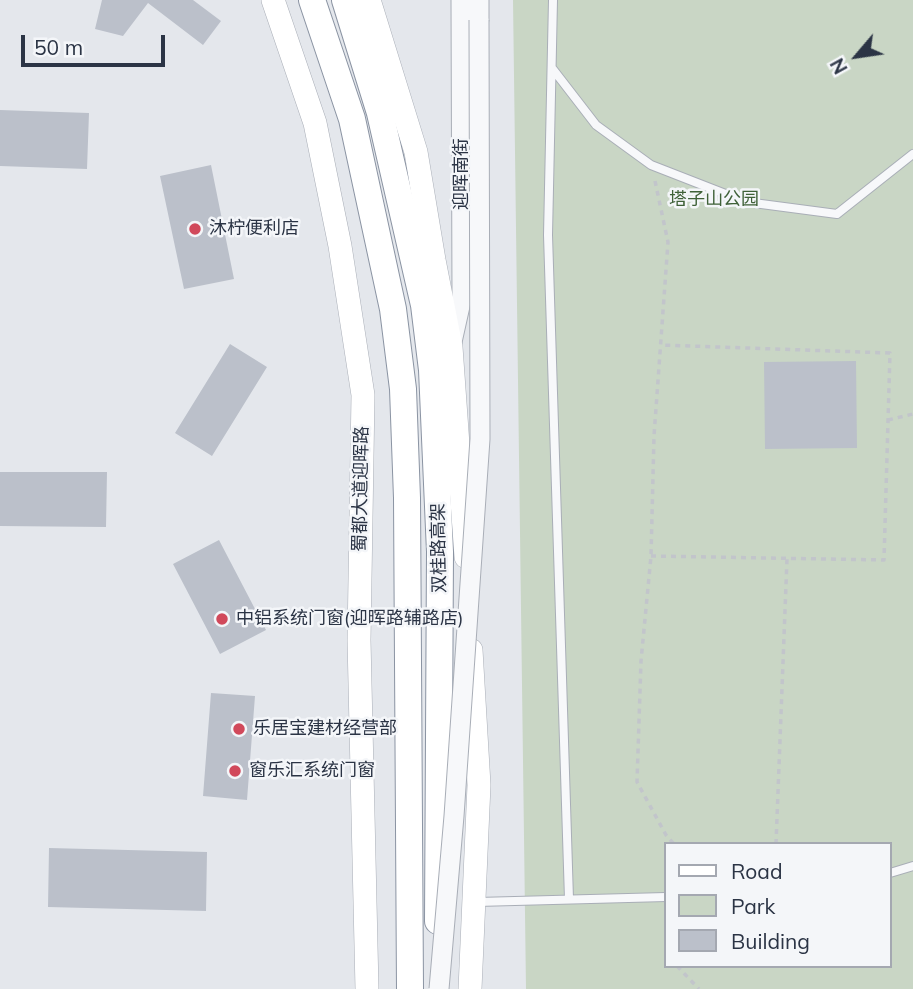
<!DOCTYPE html>
<meta charset="utf-8">
<style>
body{margin:0}
#map{position:relative;width:913px;height:989px;overflow:hidden;background:#e4e7ec;font-family:Mulish,sans-serif}
canvas{display:block}
.legend{position:absolute;left:664px;top:842px;width:228px;height:126px;box-sizing:border-box;background:#f4f6f9;border:2px solid #a4a8b1;margin:0;padding:9px 12px;list-style:none;font-size:21px;color:#2b3445}
.legend li{display:flex;align-items:center;gap:14px;height:35px}
.legend b{width:35px;border:2px solid #a4a8b1}
.north{position:absolute;left:822px;top:21px;width:70px;height:70px;-webkit-text-stroke:5px #f4f6f9;paint-order:stroke;rotate:241deg;font-size:19px;font-weight:700;line-height:28px;text-align:center;color:#2b3445}
.north::after{content:'';display:block;margin:auto;width:24px;height:32px;background:#2b3445;clip-path:polygon(50% 0,100% 100%,50% 72%,0 100%)}
.scale{position:absolute;left:21px;top:35px;width:144px;height:32px;box-sizing:border-box;border:4px solid #2b3445;border-top:0;padding-left:9px;font-size:21px;line-height:24px;white-space:nowrap;color:#2b3445;-webkit-text-stroke:5px #f4f6f9;paint-order:stroke}
</style>
<div id="map">
<canvas width="913" height="989"></canvas>
<ul class="legend">
<li><b style="height:9px;background:#fff"></b>Road</li>
<li><b style="height:19px;background:#c9d6c5"></b>Park</li>
<li><b style="height:19px;background:#bbc0ca"></b>Building</li>
</ul>
<div class="north">N</div>
<div class="scale">50 m</div>
</div>
<script>
const ctx = document.querySelector('canvas').getContext('2d');
ctx.lineJoin = 'round';
function fillPath(path, color) {
  ctx.fillStyle = color;
  ctx.fill(path, 'evenodd');
}
function poly(rows) {
  const path = new Path2D();
  for (const r of rows) {
    path.moveTo(r[0], r[1]);
    for (let i = 2; i < r.length; i += 2) path.lineTo(r[i], r[i + 1]);
  }
  return path;
}
function stroke(path, color, width, dash) {
  ctx.strokeStyle = color;
  ctx.lineWidth = width;
  ctx.lineCap = dash ? 'butt' : 'round';
  ctx.setLineDash(dash || []);
  ctx.stroke(path);
}
function drawText(font, color, halo, rows, align = 'center') {
  ctx.font = font + ' Mulish,"Noto Sans SC",sans-serif';
  ctx.lineWidth = 5;
  ctx.setLineDash([]);
  ctx.textBaseline = 'middle';
  ctx.strokeStyle = halo;
  ctx.fillStyle = color;
  for (const [text, x, y, turn = 0] of rows) {
    ctx.save();
    ctx.translate(x, y);
    ctx.rotate((+turn || 0) * Math.PI / 180);
    ctx.textAlign = isNaN(turn) ? turn : align;
    if (halo) ctx.strokeText(text, 0, 0);
    ctx.fillText(text, 0, 0);
    ctx.restore();
  }
}
const green = poly([
 [513,0,913,0,913,989,526,989],
 [666,844,890,844,890,966,666,966]
]);
const building = poly([
 [102,0,193,0,221,21,203,45,148,3,123,36,95,29],
 [0,110,89,113,87,169,0,166],
 [211,165,234,279,184,289,160,176],
 [230,344,267,367,212,456,175,433],
 [856,361,857,448,765,449,764,362],
 [0,472,107,472,106,527,0,526],
 [219,540,266,630,220,654,173,564],
 [211,693,255,696,247,800,203,796],
 [49,848,207,852,206,911,48,907]
]);
const path = poly([
 [655,181,668,242,654,436,651,556,641,661,637,782,666,835,674,844],
 [888,420,913,414],
 [651,556,884,560,890,353,661,345],
 [776,844,787,559],
 [677,966,699,989]
]);
const service = poly([
 [553,0,548,235,569,899],
 [552,68,596,125,651,165,746,202,837,214,913,154],
 [890,873,913,866],
 [477,902,666,897]
]);
const tertiary = poly([
 [479,0,479,20],
 [452,342,462,297,461,0]
]);
const secondary = poly([
 [273,0,315,123,340,246,363,395,359,640,367,989],
 [369,0,416,152,434,260,451,347,466,557],
 [470,989,479,785,471,650]
]);
const trunk = poly([
 [312,0,352,119,393,309,403,389,407,498,410,989],
 [345,0,380,113,424,305,432,370,440,552,438,921]
]);
const tertiaryBridge = poly([
 [439,989,454,816,480,439,479,20]
]);
const markers = [
 [195,229,7,"#d1495b"],
 [222,619,7,"#d1495b"],
 [239,729,7,"#d1495b"],
 [235,771,7,"#d1495b"]
];
const streetNames = [
 ["迎晖南街",462,174,-90],
 ["蜀都大道迎晖路",361,489,-89],
 ["双桂路高架",439,548,-91]
];
const parkNames = [
 ["塔子山公园",714,200]
];
const poiNames = [
 ["沐柠便利店",209,229],
 ["中铝系统门窗(迎晖路辅路店)",236,619],
 ["乐居宝建材经营部",253,729],
 ["窗乐汇系统门窗",249,771]
];
fillPath(green, '#c9d6c5');
fillPath(building, '#bbc0ca');
stroke(service, '#a9aeb7', 10);
stroke(tertiary, '#a9aeb7', 21);
stroke(secondary, '#a9aeb7', 24);
stroke(trunk, '#8b94a3', 28);
stroke(path, '#c2c5cb', 3.5, [5, 5]);
stroke(service, '#f7f8fa', 8);
stroke(tertiary, '#f7f8fa', 19);
stroke(secondary, '#fff', 23);
stroke(trunk, '#fff', 26);
stroke(tertiaryBridge, '#a9aeb7', 21, []);
stroke(tertiaryBridge, '#f7f8fa', 19);
for (const [x, y, r, color] of markers) {
  const dot = new Path2D();
  dot.arc(x, y, r, 0, 2 * Math.PI);
  ctx.fillStyle = color;
  ctx.fill(dot);
  stroke(dot, '#f4f6f9', 2.5);
}
drawText('18px', '#2b3445', '#f4f6f9', streetNames);
drawText('18px', '#3f6138', '#f4f6f9', parkNames);
drawText('18px', '#2b3445', '#f4f6f9', poiNames, 'left');
</script>
